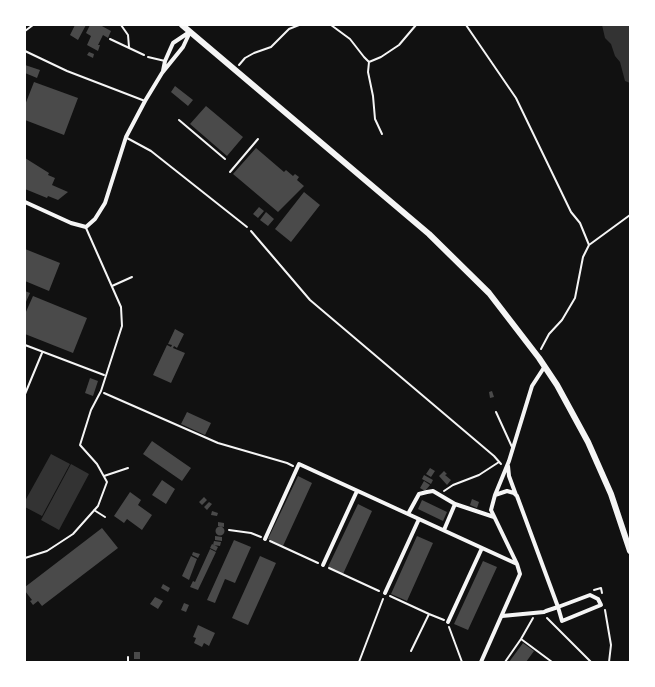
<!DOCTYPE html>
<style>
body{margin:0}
#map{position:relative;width:655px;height:687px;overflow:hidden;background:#111;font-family:"Nunito Sans",sans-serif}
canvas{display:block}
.frame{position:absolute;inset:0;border:26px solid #fff;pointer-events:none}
</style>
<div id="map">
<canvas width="655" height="687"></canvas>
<div class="frame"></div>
</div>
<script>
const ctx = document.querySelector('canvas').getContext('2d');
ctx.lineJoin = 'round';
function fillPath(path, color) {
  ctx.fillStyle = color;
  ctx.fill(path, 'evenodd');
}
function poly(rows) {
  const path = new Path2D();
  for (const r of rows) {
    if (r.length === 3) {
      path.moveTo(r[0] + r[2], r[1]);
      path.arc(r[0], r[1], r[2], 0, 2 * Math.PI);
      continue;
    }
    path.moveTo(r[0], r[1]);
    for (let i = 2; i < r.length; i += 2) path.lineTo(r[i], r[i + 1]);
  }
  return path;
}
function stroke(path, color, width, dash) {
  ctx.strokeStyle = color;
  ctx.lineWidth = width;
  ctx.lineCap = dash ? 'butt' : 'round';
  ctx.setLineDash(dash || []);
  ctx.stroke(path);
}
const water = poly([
 [602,25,630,25,630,83,625,81,620,62,615,56,611,44,605,38],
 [51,454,70,464,42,516,25,507,25,501],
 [71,464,89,474,59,530,41,520]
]);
const building = poly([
 [75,25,86,25,78,40,70,35],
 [90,25,100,25,111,31,108,38,103,35,98,45,100,45,98,51,87,45,91,36,86,33],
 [89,52,94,54,93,58,87,55],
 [25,65,40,70,37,78,25,73],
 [34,82,78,98,64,135,25,120,25,105],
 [175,86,193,100,188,106,171,92],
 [206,106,243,137,227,156,190,124],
 [256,148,284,172,286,170,293,176,295,174,299,177,297,180,304,186,278,212,233,174],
 [25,158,49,173,48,175,55,178,52,185,68,192,58,200,48,196,47,198,25,189],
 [304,192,320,205,291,242,275,229],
 [259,207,264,211,258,218,253,214],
 [266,212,274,219,268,226,260,220],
 [25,249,60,263,49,291,25,281],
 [25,291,30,293,25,304],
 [33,296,87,318,73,353,25,334,25,314],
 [175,329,184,334,177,348,174,346,173,348,185,353,171,383,153,375,167,345,171,347,172,345,168,344],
 [90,378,98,381,93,396,85,393],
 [492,391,494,397,490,398,489,392],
 [187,412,211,423,205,435,181,424],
 [152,441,191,468,182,481,143,454],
 [430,468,435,471,431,477,426,474],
 [444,471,447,474,445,475,451,480,447,485,439,476],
 [424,475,433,480,431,484,422,479],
 [298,476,312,483,283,546,268,539],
 [162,480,175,489,166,504,152,495],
 [424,481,430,485,425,491,420,488],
 [130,492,141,500,138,505,152,515,142,530,127,519,124,523,114,516],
 [204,497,207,500,202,505,199,502],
 [472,499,479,502,477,508,470,505],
 [422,500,447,512,443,521,418,509],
 [209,502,212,504,207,510,204,507],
 [358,504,372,511,343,574,328,567],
 [212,511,218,513,217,516,211,515],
 [218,522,224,523,224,527,218,526],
 [220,531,4.5],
 [102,528,118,548,42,606,38,601,33,605,30,601,32,600,25,591,25,587],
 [215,536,222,537,222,541,215,540],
 [417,536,433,543,407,601,391,594],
 [234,540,251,547,235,583,225,579,215,603,207,600],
 [214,541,221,542,220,546,213,545],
 [212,544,218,547,216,551,210,548],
 [210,549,216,552,198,590,190,587,193,581,195,582],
 [193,552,200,554,198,558,192,555],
 [191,556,197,559,189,580,182,576],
 [260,556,276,563,248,625,232,618],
 [483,561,497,567,468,630,454,624],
 [163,584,170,588,168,592,161,588],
 [155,597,163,601,158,609,150,604],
 [184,603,189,605,186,612,181,610],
 [198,625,215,633,209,646,204,643,202,647,194,643,196,638,193,637],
 [523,643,534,651,526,662,509,662],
 [134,652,140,652,140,659,134,659]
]);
const path = poly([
 [121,25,128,35,129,47],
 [331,25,350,39,364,57,369,62,381,57,399,45,416,25],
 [466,25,516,98,571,212,580,223,589,245],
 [25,31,33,25],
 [110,39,144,55],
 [369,62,368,72,373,96,375,119,382,134],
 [239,65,245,58,254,53,271,47,289,29,299,25],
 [251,231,310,300,494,456,501,464],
 [541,349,549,334,562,320,575,298,583,257,589,245,630,215],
 [104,393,218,443,287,463,293,466],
 [444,491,453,485,479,475,499,462],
 [229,530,251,533,261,537],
 [270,541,318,563],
 [329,568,379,591],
 [594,590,601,588,602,593],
 [390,596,429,614],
 [605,610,611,645,609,662],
 [533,618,521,639,552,662],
 [547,618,591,662],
 [449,627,462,662],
 [411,651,429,614,444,620],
 [359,662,383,599],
 [505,662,521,639]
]);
const service = poly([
 [25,51,67,71,145,101],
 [148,57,165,61],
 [179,120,225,159],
 [127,138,151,151,247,227],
 [230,172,258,139],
 [112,286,132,277],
 [25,345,104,375],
 [25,394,42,353],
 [496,412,512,447],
 [104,476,128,468],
 [94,510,105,517],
 [25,558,47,551,73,534,98,506,107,482,97,464,80,445,91,410,101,391,122,326,121,307,86,228],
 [128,662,128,657]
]);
const minor = poly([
 [163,71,165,61,173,43,188,33],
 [25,202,71,223,86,227,95,219,105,203,126,137,145,101,162,73,183,47,190,32],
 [508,466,509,476,516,495],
 [495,495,509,461,532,386,545,366],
 [408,514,419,494,427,492,433,491,455,504],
 [444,530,455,504,494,517],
 [265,539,299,464,517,564,520,574,481,662],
 [323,565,357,491],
 [385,593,419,519],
 [502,616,544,612,546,611,558,607,590,595,598,599,601,605,562,621,558,607,517,496,514,493,507,491,495,495,491,510,517,564],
 [448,622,482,548]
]);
const primary = poly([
 [182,25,429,234,489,293,539,358,557,385,588,442,611,494,630,551]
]);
fillPath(water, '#333');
fillPath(building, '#4a4a4a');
stroke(path, '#f5f5f5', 2);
stroke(service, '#f5f5f5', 2);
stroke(minor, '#f5f5f5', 4);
stroke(primary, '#f5f5f5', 6);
</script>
